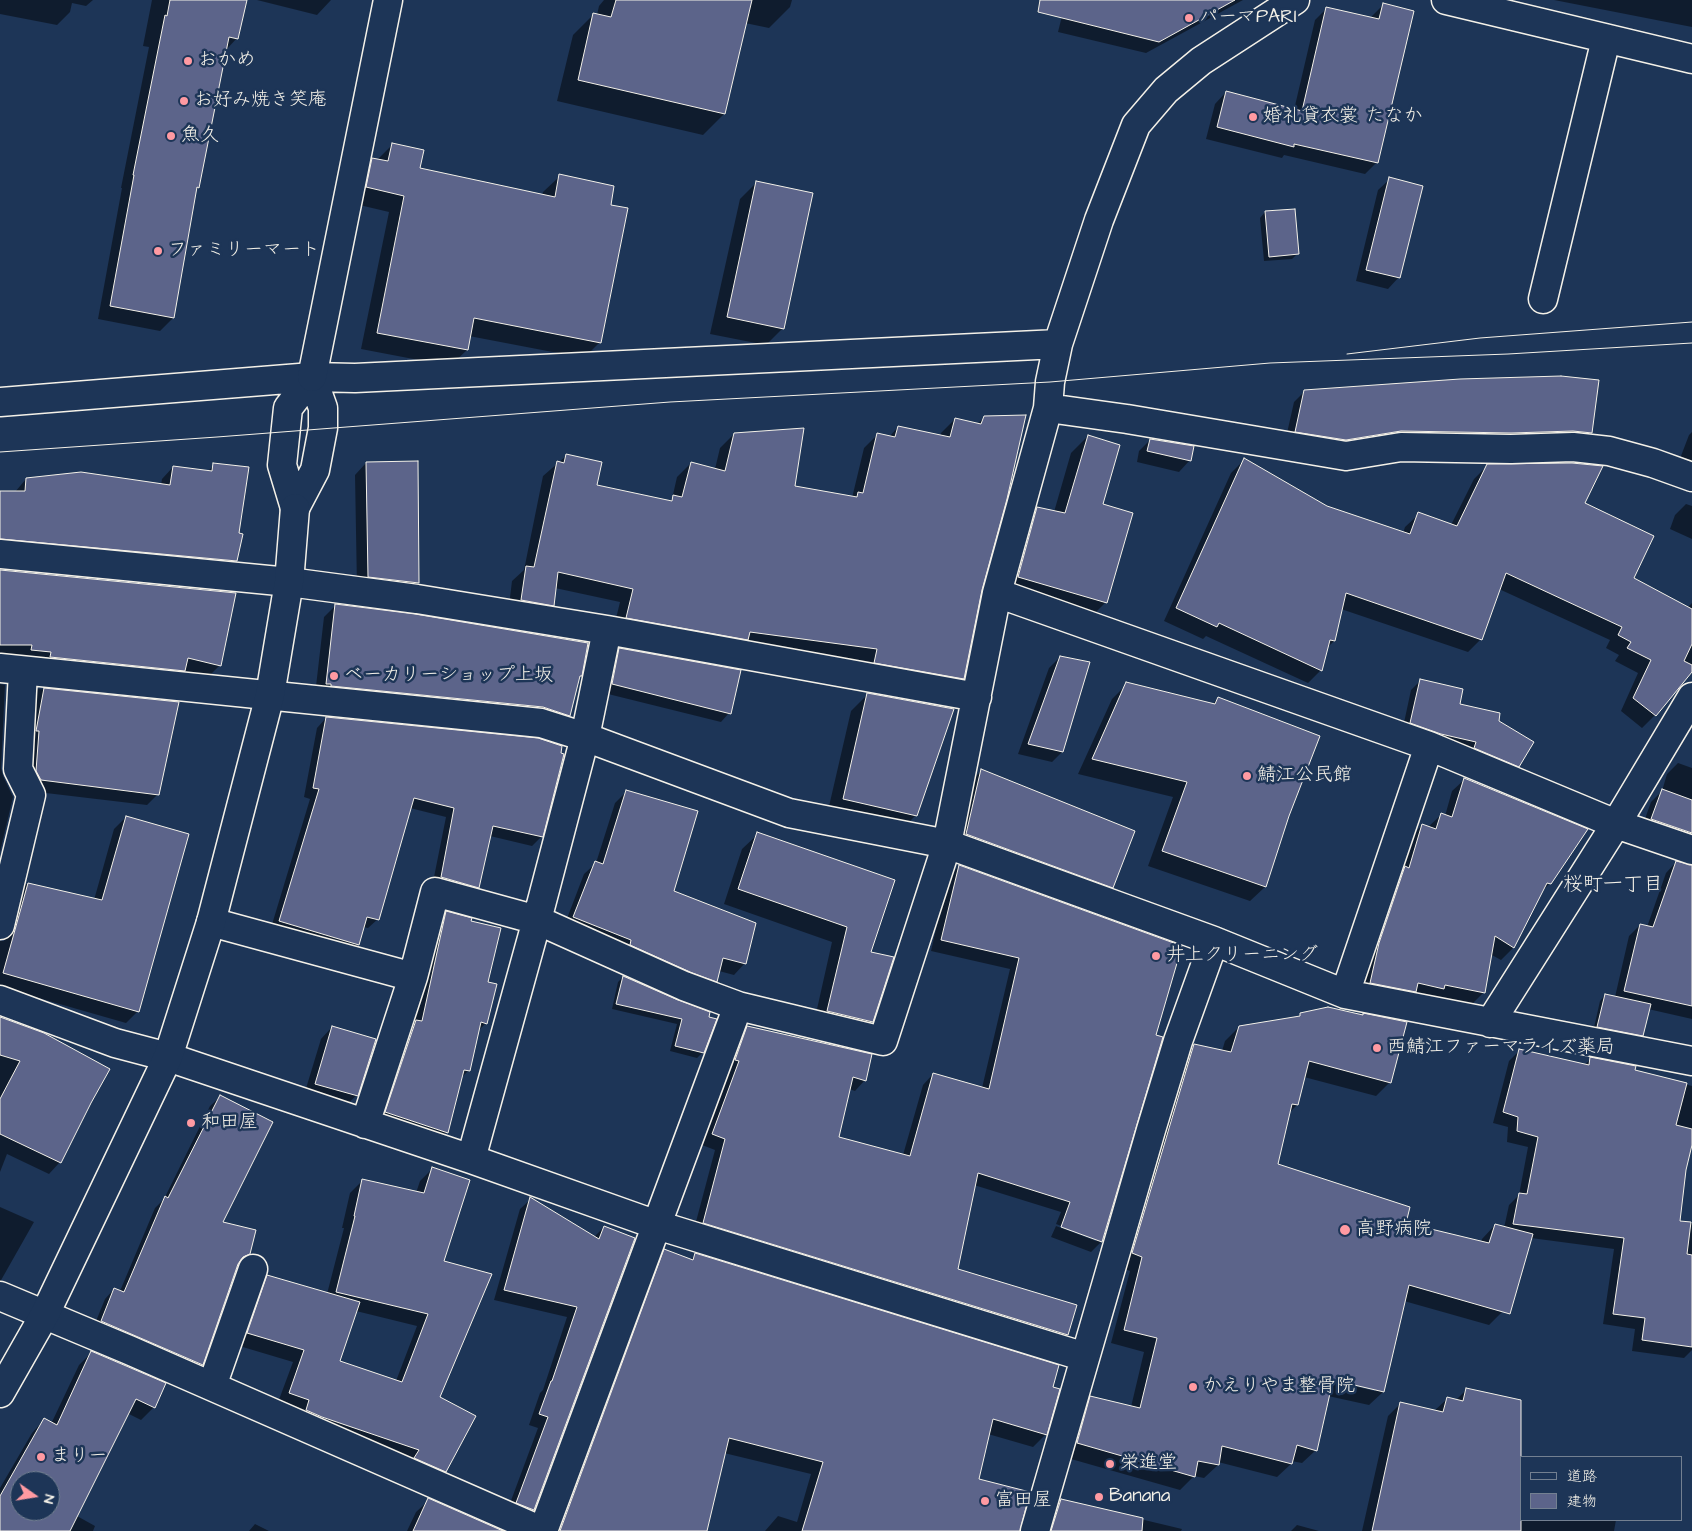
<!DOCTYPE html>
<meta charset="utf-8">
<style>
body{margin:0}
#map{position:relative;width:1692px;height:1531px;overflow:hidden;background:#1d3557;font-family:"Architects Daughter","Klee One",sans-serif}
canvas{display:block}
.legend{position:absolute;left:1520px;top:1456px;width:162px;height:65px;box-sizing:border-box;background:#1d3557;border:1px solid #738091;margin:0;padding:6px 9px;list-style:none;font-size:15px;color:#f4f1e8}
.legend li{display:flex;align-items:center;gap:10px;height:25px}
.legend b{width:25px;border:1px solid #738091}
.north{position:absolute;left:10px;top:1471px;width:50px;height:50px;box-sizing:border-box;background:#1d3557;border:1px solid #738091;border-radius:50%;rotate:103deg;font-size:14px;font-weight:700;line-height:20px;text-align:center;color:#f4f1e8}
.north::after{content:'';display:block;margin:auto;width:18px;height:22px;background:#ff9aa2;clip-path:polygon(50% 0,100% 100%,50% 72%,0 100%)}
</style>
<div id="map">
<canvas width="1692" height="1531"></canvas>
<ul class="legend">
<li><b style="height:6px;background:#1d3557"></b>道路</li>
<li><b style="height:14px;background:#5c648a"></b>建物</li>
</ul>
<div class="north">N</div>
</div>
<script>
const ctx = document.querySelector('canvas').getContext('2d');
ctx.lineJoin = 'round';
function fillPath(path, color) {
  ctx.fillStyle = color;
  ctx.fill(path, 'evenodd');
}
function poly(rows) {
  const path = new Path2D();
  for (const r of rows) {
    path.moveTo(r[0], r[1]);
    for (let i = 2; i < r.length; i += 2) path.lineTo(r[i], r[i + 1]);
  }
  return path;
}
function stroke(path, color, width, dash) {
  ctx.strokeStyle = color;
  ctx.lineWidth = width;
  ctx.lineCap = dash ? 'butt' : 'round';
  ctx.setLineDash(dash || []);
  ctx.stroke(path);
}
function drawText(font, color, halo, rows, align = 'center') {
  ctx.font = font + ' "Architects Daughter","Klee One",sans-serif';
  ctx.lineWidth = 5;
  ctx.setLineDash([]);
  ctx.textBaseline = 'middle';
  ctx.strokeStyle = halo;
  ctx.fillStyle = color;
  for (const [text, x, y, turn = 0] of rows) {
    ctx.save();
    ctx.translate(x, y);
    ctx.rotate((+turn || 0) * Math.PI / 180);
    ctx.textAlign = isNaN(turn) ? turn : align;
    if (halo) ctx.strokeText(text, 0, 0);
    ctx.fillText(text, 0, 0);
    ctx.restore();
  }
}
const shadow = poly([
 [0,0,93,0,86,6,72,3,70,12,57,25,0,14],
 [152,0,246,0,237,38,226,50,198,187,196,190,173,318,160,331,98,319,122,188,121,188,149,47,143,46],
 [257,0,331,0,317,15],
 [604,0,792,0,790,7,769,28,745,23,724,114,703,135,557,101,573,35,594,14,597,15,599,6],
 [1066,0,1243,0,1146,53,1058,32],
 [1554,0,1692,0,1692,27],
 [1383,5,1377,162,1365,174,1284,155,1282,158,1206,139,1215,104,1226,92,1294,110,1315,20,1327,8,1371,19,1372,16],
 [392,145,419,169,542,196,543,192,560,176,610,206,600,342,584,358,469,336,467,350,450,366,361,349,389,212,351,203,356,176,372,159,377,160],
 [1390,179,1399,277,1388,289,1356,281,1378,190],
 [757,182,783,328,766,345,710,334,740,199],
 [1265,212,1297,254,1292,259,1264,261,1260,218],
 [1305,391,1591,433,1580,444,1334,450,1285,442,1294,402],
 [985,417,963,678,949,692,861,676,864,662,613,631,620,602,555,588,553,605,539,619,508,614,512,581,524,570,543,476,566,456,596,486,669,502,672,499,677,477,691,463,715,469,720,448,734,434,794,487,852,498,864,448,878,434,889,437,898,427,940,436,941,433,955,419,977,424],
 [1692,432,1692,475,1676,469,1689,435],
 [1088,436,1101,505,1106,602,1089,619,1001,594,1020,525,1037,508,1054,512,1071,453],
 [1150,440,1190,460,1179,472,1137,462,1139,451],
 [1244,460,1327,507,1403,533,1405,527,1419,514,1451,525,1474,479,1488,465,1584,503,1632,578,1687,608,1692,603,1692,670,1655,715,1642,728,1621,711,1638,673,1615,661,1619,655,1606,648,1610,640,1499,589,1481,639,1468,652,1341,609,1334,641,1327,648,1321,670,1308,683,1206,636,1203,639,1164,621,1231,473],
 [416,462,417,583,406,594,357,588,355,475,366,463],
 [214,465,237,534,235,561,224,572,0,551,0,493,15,492,26,479,161,485,162,479,173,467,207,472],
 [1686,504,1692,506,1692,539,1670,529,1675,515],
 [0,571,220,665,208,677,183,671,172,682,0,665],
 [336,605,580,676,578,678,569,715,558,727,315,695,324,617],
 [620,649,729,713,721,722,604,693,611,658],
 [1060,657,1062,752,1052,762,1018,754,1049,668],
 [1421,680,1458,705,1497,721,1518,766,1509,775,1402,732,1411,690],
 [0,684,5,685,1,768,3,776,13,797,0,852],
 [1127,684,1212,705,1218,698,1288,815,1265,887,1250,901,1148,866,1173,797,1078,774,1112,699],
 [38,689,177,703,158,794,147,805,29,791,27,700],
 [868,694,916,815,899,832,827,815,851,711],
 [326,718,542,836,532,846,490,836,478,887,468,897,432,887,446,817,410,808,378,919,368,928,363,927,358,945,349,954,270,931,310,799,304,797,317,728],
 [1678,763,1692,768,1692,849,1641,830,1651,802,1662,791,1667,774],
 [981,771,1112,887,1100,898,955,846,970,782],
 [1465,779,1550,883,1539,895,1513,948,1501,960,1490,954,1484,992,1472,1004,1434,997,1359,995,1410,838,1422,825,1428,827,1441,815,1445,816,1452,791],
 [626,792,673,892,745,963,734,975,719,971,716,981,705,992,563,929,584,874,596,863,615,803],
 [126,817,138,1011,126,1023,0,987,0,941,4,941,15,896,26,884,94,900,114,829],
 [758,834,894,881,869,953,892,958,872,1022,856,1037,813,1027,832,942,724,904,742,849],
 [1676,862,1692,866,1692,1019,1648,1009,1642,1035,1637,1041,1593,1032,1600,1001,1605,995,1615,997,1629,936,1640,925,1647,927,1666,873],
 [959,866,1154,1036,1101,1242,1091,1252,1051,1237,1056,1226,1096,1241,1096,1239,1056,1224,1061,1212,974,1185,957,1270,1075,1306,1067,1335,1056,1345,693,1233,715,1150,702,1145,729,1071,725,1070,737,1038,748,1027,865,1080,855,1091,849,1089,837,1138,903,1155,923,1085,933,1074,982,1088,1010,969,931,951,948,877],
 [447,913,487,983,486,1023,477,1032,469,1070,460,1079,447,1132,435,1143,375,1124,404,1033,413,1024,435,924],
 [623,977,677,1001,703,1052,697,1058,670,1051,677,1024,612,1009,618,982],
 [1300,1015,1390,1082,1376,1096,1304,1077,1297,1105,1288,1114,1277,1165,1405,1224,1481,1242,1482,1239,1495,1225,1504,1228,1509,1205,1519,1195,1528,1147,1507,1142,1508,1127,1493,1123,1509,1061,1520,1050,1584,1065,1591,1059,1692,1086,1692,1140,1685,1170,1679,1224,1692,1223,1692,1350,1684,1358,1632,1351,1635,1329,1603,1324,1614,1249,1531,1238,1503,1311,1489,1325,1404,1301,1383,1392,1369,1405,1328,1396,1316,1450,1302,1463,1291,1461,1291,1464,1277,1477,1218,1462,1218,1465,1204,1478,1194,1476,1180,1490,1064,1457,1077,1411,1091,1397,1131,1407,1144,1352,1111,1343,1130,1271,1119,1267,1180,1059,1194,1045,1222,1051,1225,1041,1239,1027,1298,1017],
 [1327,1378,1375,1389,1375,1391,1327,1380],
 [0,1018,43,1034,60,1162,49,1174,7,1154,0,1172],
 [332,1027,357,1095,345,1106,304,1095,321,1039],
 [220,1097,221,1223,249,1253,237,1264,202,1365,192,1374,92,1331,105,1299,114,1289,120,1291,155,1208,164,1199,210,1106],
 [432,1169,443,1262,439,1398,445,1471,433,1483,277,1405,293,1362,236,1345,255,1289,268,1277,327,1294,344,1228,342,1228,350,1193,363,1180,416,1193,420,1181],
 [356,1311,417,1326,396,1381,339,1362],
 [531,1199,594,1237,604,1227,634,1239,533,1510,522,1521,506,1514,538,1428,529,1425,540,1393,543,1390,567,1317,494,1300,520,1209],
 [0,1207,34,1222,0,1282],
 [665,1250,690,1260,696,1255,1051,1388,1046,1434,1033,1447,988,1434,977,1480,1019,1531,765,1531,778,1516,797,1522,811,1474,724,1453,707,1531,553,1531,652,1263],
 [91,1353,154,1407,141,1420,127,1413,77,1516,95,1526,93,1531,0,1531,0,1488,32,1433,44,1420,51,1424,79,1365],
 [20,1481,50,1481,50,1511,20,1511],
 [1466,1390,1521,1520,1616,1520,1614,1531,1362,1531,1388,1416,1400,1404,1434,1411,1447,1399,1455,1401],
 [429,1500,500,1531,407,1531,416,1512],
 [1061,1500,1182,1529,1181,1531,1043,1531,1048,1513],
 [255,1524,269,1531,249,1531],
 [1297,1525,1319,1531,1291,1531]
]);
const building = poly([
 [170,0,247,0,238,39,229,37,199,188,197,187,174,318,110,306,134,175,133,175,165,15,167,16,170,0],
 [616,0,752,0,725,114,578,80,593,13,611,17,616,0],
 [1040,0,1235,0,1159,42,1038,12,1040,0],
 [1383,3,1414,11,1378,163,1294,144,1294,147,1217,127,1226,91,1302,111,1326,7,1379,19,1383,3],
 [392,143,424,150,420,168,555,197,559,174,614,186,611,205,628,208,601,343,474,318,468,350,377,333,404,196,366,187,372,158,388,161,392,143],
 [1389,177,1423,186,1400,278,1366,270,1389,177],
 [756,181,813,193,784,329,727,317,756,181],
 [1295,209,1299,254,1269,257,1265,211,1295,209],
 [1561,376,1599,380,1592,433,1573,431,1511,433,1401,431,1346,440,1295,432,1304,390,1460,379,1561,376],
 [1026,415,1007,499,982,590,964,679,874,663,877,649,750,632,748,640,626,618,633,589,558,572,554,606,521,600,526,566,534,567,557,461,564,463,566,454,602,462,597,485,672,501,673,495,682,497,691,462,725,471,734,433,804,428,795,486,857,497,858,492,863,493,877,433,895,437,898,426,950,437,955,418,981,424,984,416,1026,415],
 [1088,435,1120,445,1103,504,1133,513,1107,603,1018,577,1037,507,1065,513,1088,435],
 [1150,439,1194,446,1191,461,1147,451,1150,439],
 [1244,458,1327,506,1410,534,1418,512,1457,526,1487,464,1572,463,1603,466,1585,503,1654,536,1634,578,1692,609,1692,644,1684,661,1692,665,1692,672,1656,716,1633,698,1651,660,1627,648,1631,642,1618,635,1622,627,1506,573,1482,640,1346,593,1335,641,1330,640,1322,671,1219,623,1217,627,1176,608,1244,458],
 [418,461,419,583,368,577,366,462,418,461],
 [213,463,249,467,239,533,243,534,237,561,0,539,0,491,25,491,26,478,81,472,170,485,173,466,212,471,213,463],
 [0,570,236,593,221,666,188,658,185,671,50,657,51,652,31,650,32,645,0,645,0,570],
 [335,604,415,614,588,643,582,676,580,676,570,716,543,707,331,686,331,684,326,684,335,604],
 [619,648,741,670,731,714,612,684,619,648],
 [1060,656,1090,662,1063,752,1028,744,1060,656],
 [1420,679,1463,689,1460,704,1500,713,1499,721,1534,742,1519,767,1474,748,1476,742,1441,734,1410,723,1420,679],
 [1126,682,1215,704,1218,697,1320,736,1289,816,1266,887,1162,851,1187,782,1092,759,1126,682],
 [44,688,179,702,159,795,41,780,36,771,39,731,36,731,44,688],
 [867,693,954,709,917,816,843,799,867,693],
 [326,717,538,738,562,746,561,753,564,754,543,837,493,826,479,888,441,877,454,808,414,798,379,920,367,917,359,945,279,921,319,789,313,788,326,717],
 [981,769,1135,831,1113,888,966,834,981,769],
 [1464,778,1588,829,1551,884,1547,883,1514,948,1495,936,1485,993,1445,985,1444,989,1418,983,1416,992,1370,983,1379,943,1405,866,1409,868,1422,824,1436,829,1441,813,1452,817,1464,778],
 [1662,789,1692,800,1692,833,1651,819,1662,789],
 [626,790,698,811,674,891,756,923,746,964,723,958,717,982,690,972,630,945,631,940,573,917,595,861,603,864,626,790],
 [126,816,189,834,139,1012,3,973,28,883,102,900,126,816],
 [757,832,895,880,871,952,894,957,873,1022,827,1011,847,927,738,889,757,832],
 [1676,861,1692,865,1692,1006,1624,991,1640,924,1653,927,1676,861],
 [959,865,1182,946,1156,1035,1163,1037,1102,1242,1061,1227,1070,1202,978,1173,958,1269,1077,1305,1068,1335,703,1223,725,1139,712,1134,739,1061,735,1060,747,1026,872,1054,866,1081,853,1077,839,1137,910,1156,933,1073,989,1089,1019,958,941,940,959,865],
 [446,911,472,918,471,921,501,928,488,982,497,984,487,1024,481,1022,470,1071,464,1070,448,1133,385,1112,416,1020,422,1021,446,911],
 [623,976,678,1000,710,1012,709,1017,717,1019,704,1053,675,1046,682,1019,616,1004,623,976],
 [1605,994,1651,1004,1643,1036,1597,1027,1605,994],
 [1328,1007,1363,1015,1363,1013,1407,1022,1391,1083,1309,1061,1298,1105,1292,1104,1278,1164,1410,1207,1406,1223,1489,1243,1495,1224,1533,1234,1510,1314,1409,1285,1384,1392,1333,1380,1317,1451,1297,1445,1292,1464,1222,1446,1219,1465,1198,1461,1195,1477,1077,1443,1090,1396,1140,1408,1157,1338,1124,1330,1142,1257,1132,1253,1194,1044,1231,1052,1239,1026,1300,1016,1300,1013,1328,1007],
 [0,1017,44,1033,110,1069,91,1103,61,1163,0,1134,0,1099,20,1061,0,1055,0,1017],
 [332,1026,376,1039,358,1096,315,1084,332,1026],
 [1519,1049,1589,1065,1590,1057,1636,1066,1635,1070,1687,1083,1676,1125,1692,1129,1692,1145,1686,1170,1680,1221,1691,1222,1687,1254,1692,1255,1692,1347,1642,1340,1645,1318,1613,1314,1624,1238,1513,1224,1519,1193,1527,1194,1538,1137,1517,1131,1518,1117,1503,1112,1519,1049],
 [220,1095,273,1122,223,1222,256,1230,250,1254,243,1257,238,1264,203,1365,101,1321,114,1288,124,1292,165,1196,168,1198,220,1095],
 [432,1167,470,1180,444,1261,492,1274,440,1397,476,1416,446,1472,414,1458,419,1450,322,1417,306,1410,309,1400,289,1393,304,1350,247,1333,267,1275,360,1302,340,1361,402,1382,428,1314,336,1292,355,1216,354,1216,362,1179,424,1193,432,1167],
 [530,1197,599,1239,604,1226,635,1238,534,1510,516,1503,548,1417,539,1414,551,1381,552,1381,577,1307,504,1290,530,1197],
 [664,1249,693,1260,695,1253,1059,1365,1053,1387,1060,1389,1047,1435,993,1419,979,1479,1030,1492,1020,1531,802,1531,823,1462,729,1438,707,1531,560,1531,664,1249],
 [91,1351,166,1383,155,1408,136,1399,70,1531,0,1531,0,1496,44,1418,57,1425,91,1351],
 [20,1481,50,1481,50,1511,20,1511,20,1481],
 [1466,1388,1521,1400,1521,1531,1372,1531,1400,1402,1443,1412,1447,1397,1463,1401,1466,1388],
 [428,1498,503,1531,413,1531,428,1498],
 [1061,1499,1143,1518,1142,1531,1051,1531,1061,1499]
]);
const street = poly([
 [1295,0,1201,61,1166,90,1136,125,1099,220,1058,344,1050,382,1048,408,997,593,947,844,1214,941,1345,994,1692,1061],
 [1446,0,1692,59],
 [1543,299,1606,39],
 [0,402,312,377,355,378,1058,344],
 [1048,408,1127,419,1346,456,1401,447,1511,449,1573,447,1609,451,1653,463,1692,477],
 [295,508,282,465,288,408,312,377],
 [295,508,315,470,323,428,323,408,312,377],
 [0,554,289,582,417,599,607,630],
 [997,593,1429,746,1616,824,1692,850],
 [0,668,541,723,585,737,789,813,947,844,883,1041,738,1006,684,986,537,920,435,892,413,977,211,922],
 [0,925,31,795,18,769,23,671],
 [1345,994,1429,746],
 [0,1000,115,1043,168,1057,471,1159,657,1225,1085,1357],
 [1490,1023,1616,824,1692,697],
 [365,1124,413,977],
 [471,1159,537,920,585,737,607,630,977,697],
 [0,1296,129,1350,542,1531],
 [212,1386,253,1269],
 [543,1531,738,1006],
 [1035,1531,1151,1130,1178,1041,1214,941]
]);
const secondary = poly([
 [312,377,388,0],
 [0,1393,45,1314,168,1057,211,922,270,695,289,582,295,508]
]);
const tram = poly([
 [1347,354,1480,338,1692,322],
 [0,452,217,437,670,402,1050,382,1270,363,1508,354,1692,343]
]);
const markers = [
 [1189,18,5,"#ff9aa2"],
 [188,61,5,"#ff9aa2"],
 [184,101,5,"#ff9aa2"],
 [1253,117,5,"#ff9aa2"],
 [171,136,5,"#ff9aa2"],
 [158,251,5,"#ff9aa2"],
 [334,676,5,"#ff9aa2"],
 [1247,776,5,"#ff9aa2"],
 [1156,956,5,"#ff9aa2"],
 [1377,1048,5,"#ff9aa2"],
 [191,1123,5,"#ff9aa2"],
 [1345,1230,6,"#ff9aa2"],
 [1193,1387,5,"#ff9aa2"],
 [41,1457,5,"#ff9aa2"],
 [1110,1464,5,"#ff9aa2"],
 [1099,1497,5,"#ff9aa2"],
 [985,1501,5,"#ff9aa2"]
];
const poiNames = [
 ["パーマPARI",1199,18],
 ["おかめ",198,61],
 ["お好み焼き笑庵",194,101],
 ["婚礼貸衣裳 たなか",1263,117],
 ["魚久",181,136],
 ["ファミリーマート",168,251],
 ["ベーカリーショップ上坂",344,676],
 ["鯖江公民館",1257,776],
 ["井上クリーニング",1166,956],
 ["西鯖江ファーマライズ薬局",1387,1048],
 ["和田屋",201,1123],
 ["高野病院",1356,1230],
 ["かえりやま整骨院",1203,1387],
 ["まりー",51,1457],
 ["栄進堂",1120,1464],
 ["Banana",1109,1497],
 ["富田屋",995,1501]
];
const neighbourhoodNames = [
 ["桜町一丁目",1613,886]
];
fillPath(shadow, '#0007');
fillPath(building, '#5c648a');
stroke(building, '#f4f1e8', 1);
stroke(street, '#f4f1e8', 31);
stroke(secondary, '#f4f1e8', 31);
stroke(street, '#1d3557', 28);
stroke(secondary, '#1d3557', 28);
stroke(tram, '#f4f1e8', 1);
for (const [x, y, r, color] of markers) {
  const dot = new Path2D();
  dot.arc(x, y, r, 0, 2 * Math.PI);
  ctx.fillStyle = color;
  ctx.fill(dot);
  stroke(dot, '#1d3557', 2);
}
drawText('19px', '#f4f1e8', '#1d3557', poiNames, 'left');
drawText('20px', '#f4f1e8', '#1d3557', neighbourhoodNames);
</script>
